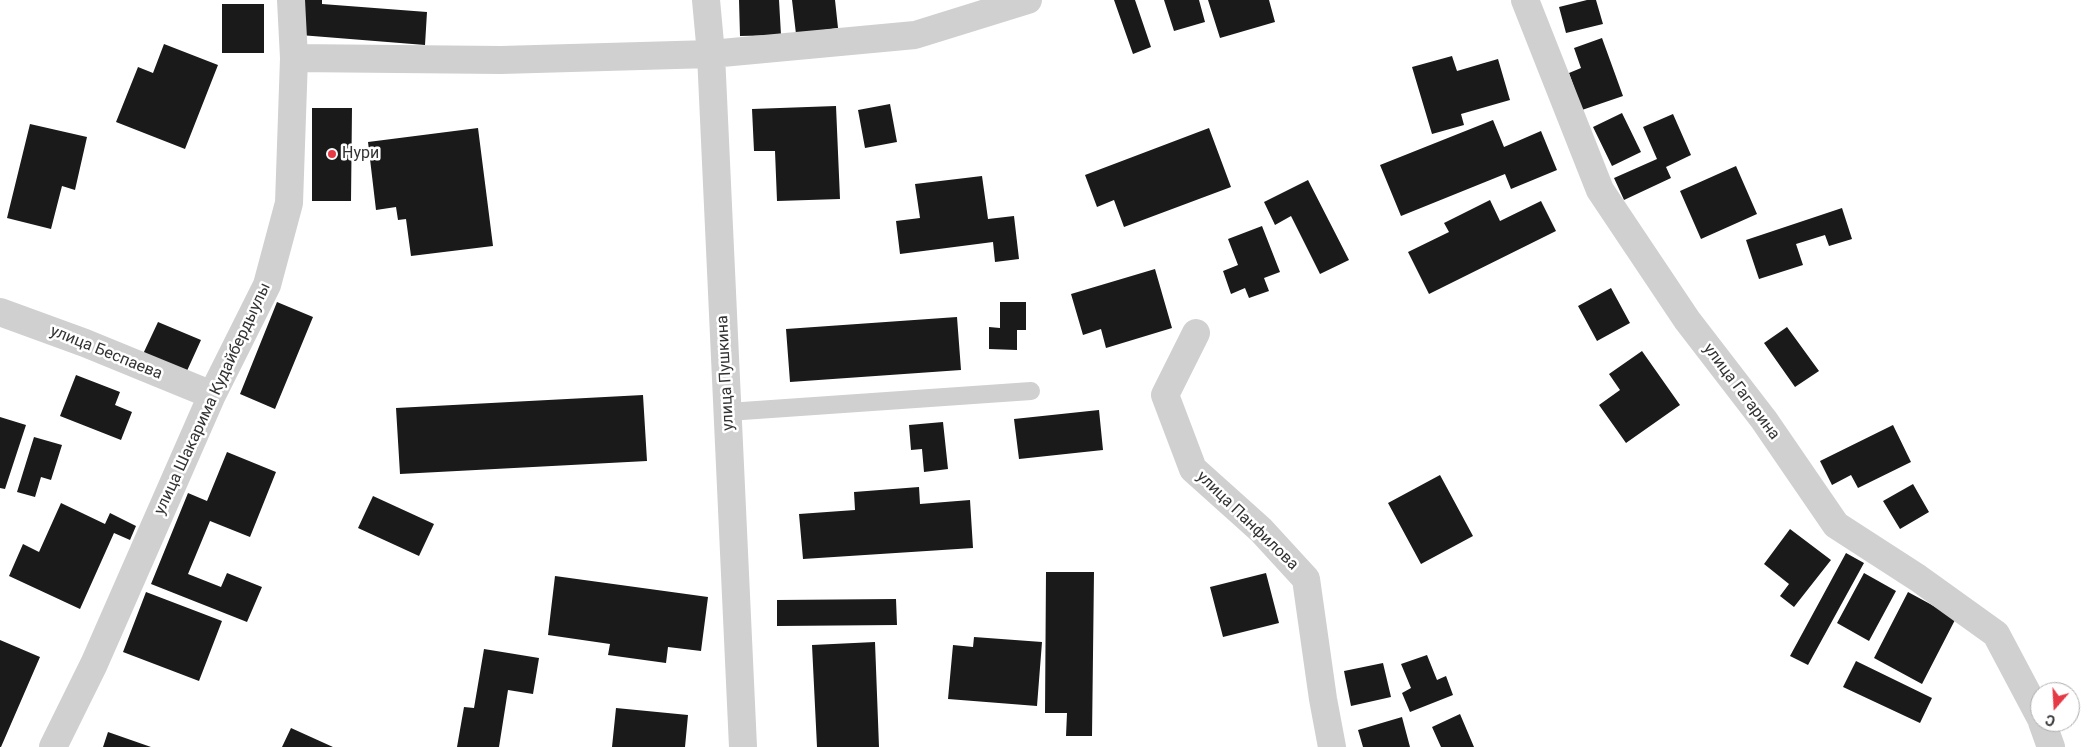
<!DOCTYPE html>
<meta charset="utf-8">
<style>
body{margin:0}
#map{position:relative;width:2095px;height:747px;overflow:hidden;background:#fff;font-family:Roboto,sans-serif}
canvas{display:block}
.north{position:absolute;left:2030px;top:682px;width:50px;height:50px;box-sizing:border-box;background:#fff;border:1px solid #adadad;border-radius:50%;rotate:199deg;font-size:14px;font-weight:700;line-height:20px;text-align:center;color:#333}
.north::after{content:'';display:block;margin:auto;width:18px;height:22px;background:#e63946;clip-path:polygon(50% 0,100% 100%,50% 72%,0 100%)}
</style>
<div id="map">
<canvas width="2095" height="747"></canvas>
<div class="north">С</div>
</div>
<script>
const ctx = document.querySelector('canvas').getContext('2d');
ctx.lineJoin = 'round';
function fillPath(path, color) {
  ctx.fillStyle = color;
  ctx.fill(path, 'evenodd');
}
function poly(rows) {
  const path = new Path2D();
  for (const r of rows) {
    path.moveTo(r[0], r[1]);
    for (let i = 2; i < r.length; i += 2) path.lineTo(r[i], r[i + 1]);
  }
  return path;
}
function stroke(path, color, width, dash) {
  ctx.strokeStyle = color;
  ctx.lineWidth = width;
  ctx.lineCap = dash ? 'butt' : 'round';
  ctx.setLineDash(dash || []);
  ctx.stroke(path);
}
function drawText(font, color, halo, rows, align = 'center') {
  ctx.font = font + ' Roboto,sans-serif';
  ctx.lineWidth = 5;
  ctx.setLineDash([]);
  ctx.textBaseline = 'middle';
  ctx.strokeStyle = halo;
  ctx.fillStyle = color;
  for (const [text, x, y, turn = 0] of rows) {
    ctx.save();
    ctx.translate(x, y);
    ctx.rotate((+turn || 0) * Math.PI / 180);
    ctx.textAlign = isNaN(turn) ? turn : align;
    if (halo) ctx.strokeText(text, 0, 0);
    ctx.fillText(text, 0, 0);
    ctx.restore();
  }
}
const building = poly([
 [303,0,322,0,322,4,427,12,425,45,300,35],
 [739,0,779,0,781,35,740,36],
 [792,0,835,0,838,28,796,34],
 [1114,0,1135,0,1151,47,1133,54],
 [1164,0,1199,0,1205,22,1174,31],
 [1208,0,1269,0,1275,22,1220,38],
 [1587,0,1596,0,1603,24,1566,33,1559,7],
 [222,4,264,4,264,53,222,53],
 [1602,38,1623,96,1582,110,1569,73,1581,68,1574,48],
 [164,44,218,65,185,149,116,122,138,67,153,73],
 [1452,56,1457,71,1498,59,1510,100,1461,114,1464,125,1432,134,1412,67],
 [890,104,897,142,865,148,858,110],
 [836,106,840,199,777,201,775,151,754,151,752,109],
 [312,108,352,108,351,201,312,201],
 [1622,113,1641,152,1612,166,1593,127],
 [1673,114,1691,155,1666,167,1671,178,1624,200,1614,178,1657,159,1643,127],
 [1493,120,1504,147,1541,131,1557,170,1511,189,1505,174,1401,216,1380,165],
 [30,124,87,137,75,190,62,186,51,229,7,218],
 [478,128,493,246,411,256,406,219,398,220,396,207,376,210,368,142],
 [1209,128,1231,187,1124,227,1114,200,1097,207,1085,175],
 [1736,166,1757,214,1701,239,1680,191],
 [982,176,988,219,1014,216,1019,259,995,262,993,242,900,254,896,221,920,218,915,184],
 [1308,180,1349,260,1320,274,1291,216,1275,225,1264,202],
 [1490,200,1500,221,1541,201,1556,231,1429,294,1408,252,1449,232,1444,223],
 [1842,208,1852,239,1829,246,1825,235,1796,244,1803,265,1759,279,1746,240],
 [1262,226,1280,272,1264,278,1269,291,1249,298,1245,288,1231,294,1223,271,1238,265,1228,239],
 [1155,269,1172,328,1106,348,1101,329,1083,335,1071,294],
 [1611,288,1630,323,1597,341,1578,306],
 [277,302,313,317,275,409,240,394],
 [1000,302,1026,302,1026,330,1017,330,1017,350,989,349,989,327,1000,328],
 [957,317,961,370,790,382,786,329],
 [158,322,201,340,186,373,143,354],
 [1787,327,1819,371,1795,387,1764,343],
 [1642,351,1680,405,1626,443,1599,405,1620,390,1609,374],
 [76,375,120,392,115,405,132,412,121,440,60,416],
 [643,395,647,461,400,474,396,408],
 [1099,410,1103,450,1019,459,1014,419],
 [0,417,26,425,5,489,0,488],
 [943,422,948,469,924,472,922,449,911,450,909,425],
 [1893,425,1911,462,1858,488,1851,475,1832,485,1820,461],
 [34,437,62,445,51,480,41,477,35,497,17,492],
 [227,452,276,472,250,537,210,521,188,574,221,587,227,573,262,587,247,622,151,584,188,493,207,501],
 [1440,475,1473,536,1421,564,1388,503],
 [1913,484,1929,512,1900,529,1883,501],
 [919,487,920,504,970,500,973,548,803,559,799,514,855,510,854,492],
 [373,496,434,524,419,556,358,528],
 [61,503,105,524,110,513,136,526,130,540,114,533,80,609,9,576,23,544,39,552],
 [1790,529,1831,560,1794,607,1780,596,1789,584,1764,564],
 [1846,553,1864,563,1808,665,1790,656],
 [1046,572,1094,572,1092,736,1066,736,1067,713,1045,713],
 [1266,573,1279,623,1223,637,1210,587],
 [1864,573,1896,591,1869,641,1837,623],
 [555,576,708,597,701,651,668,647,666,663,608,655,610,644,548,635],
 [146,592,222,621,199,681,123,652],
 [1908,592,1956,618,1922,684,1874,658],
 [896,599,897,625,777,626,777,600],
 [974,637,1042,642,1037,706,948,699,953,645,973,647],
 [0,640,40,657,1,747,0,747],
 [875,642,879,747,817,747,812,645],
 [484,649,539,658,533,694,508,690,499,747,457,747,464,707,474,708],
 [1427,655,1437,680,1446,676,1453,695,1410,712,1402,693,1411,688,1401,664],
 [1856,661,1932,698,1920,723,1843,687],
 [1383,663,1391,697,1351,706,1344,671],
 [616,708,688,715,685,747,612,747],
 [1460,714,1474,747,1441,747,1432,727],
 [1402,717,1410,747,1363,747,1358,730],
 [291,728,333,747,282,747],
 [108,732,151,747,103,747]
]);
const lane = poly([
 [728,412,1031,391]
]);
const street = poly([
 [706,0,711,54,743,747],
 [1525,0,1600,190,1687,320,1764,420,1836,525,1918,578,1996,634,2040,717],
 [294,58,501,60,711,54,915,35,1028,0],
 [0,312,85,343,212,395],
 [1196,333,1165,395,1193,469,1261,530,1306,579,1323,699,1332,747],
 [2042,722,2051,747],
 [53,747,94,664,212,395,267,285,289,203,294,58,291,0]
]);
const markers = [
 [332,154,5,"#e63946"]
];
const poiNames = [
 ["Нури",342,154]
];
const streetNames = [
 ["улица Беспаева",106,353,22],
 ["улица Пушкина",726,373,-93],
 ["улица Гагарина",1741,392,53],
 ["улица Шакарима Кудайбердыулы",213,399,-65],
 ["улица Панфилова",1247,521,44]
];
fillPath(building, '#1a1a1a');
stroke(lane, '#d0d0d0', 18);
stroke(street, '#d0d0d0', 28);
for (const [x, y, r, color] of markers) {
  const dot = new Path2D();
  dot.arc(x, y, r, 0, 2 * Math.PI);
  ctx.fillStyle = color;
  ctx.fill(dot);
  stroke(dot, '#fff', 2);
}
drawText('16px', '#333', '#fff', poiNames, 'left');
drawText('16px', '#333', '#fff', streetNames);
</script>
